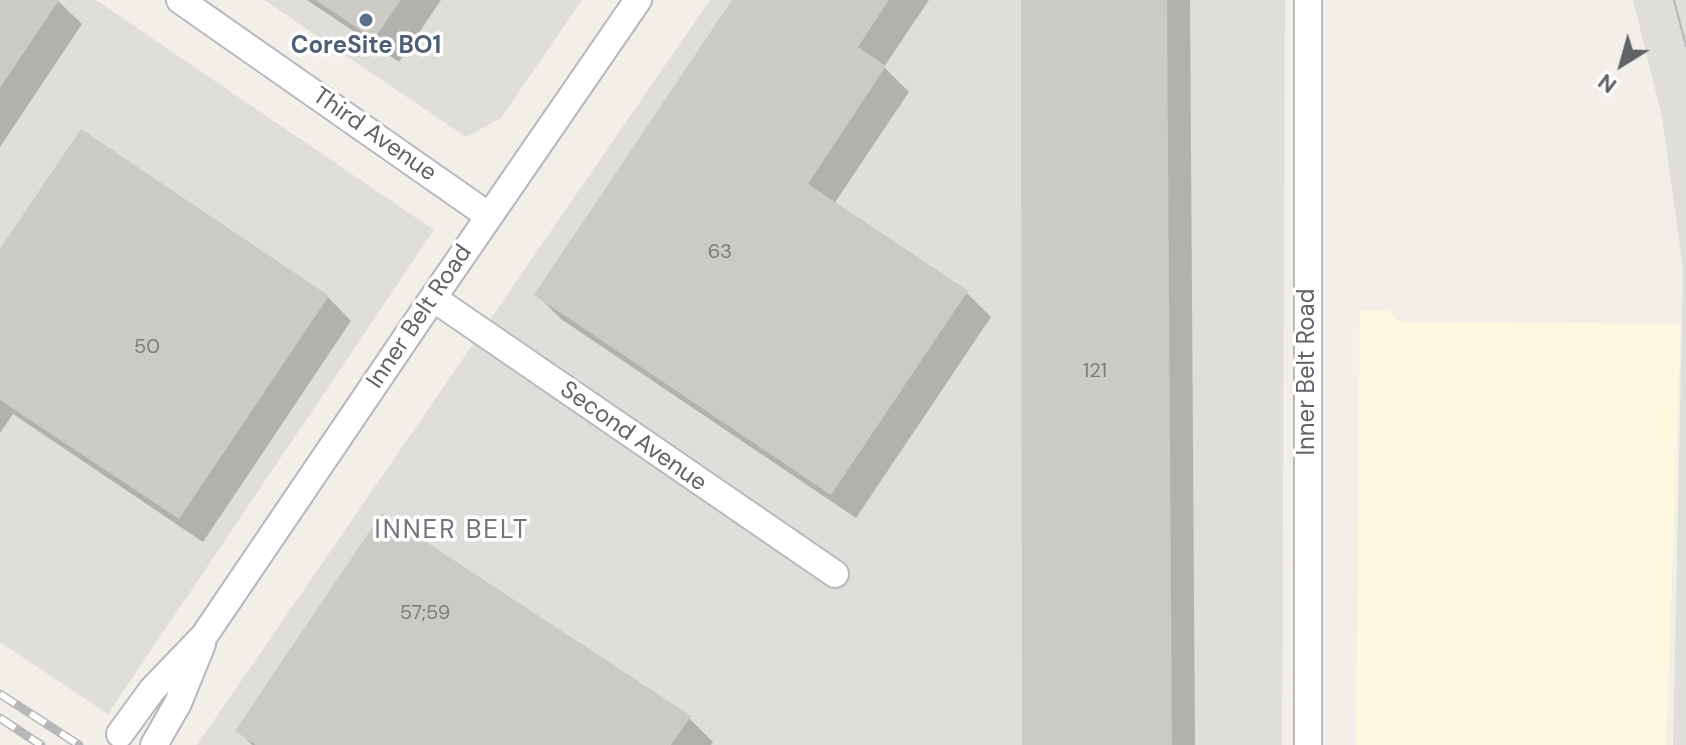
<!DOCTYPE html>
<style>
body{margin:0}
#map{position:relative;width:1686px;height:745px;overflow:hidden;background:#f1efe8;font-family:"DM Sans",sans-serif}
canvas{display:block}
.north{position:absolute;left:1582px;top:24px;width:80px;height:80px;-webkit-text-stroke:6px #fff;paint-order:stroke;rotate:217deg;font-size:22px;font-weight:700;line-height:32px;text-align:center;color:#5f6368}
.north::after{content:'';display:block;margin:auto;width:28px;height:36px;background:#5f6368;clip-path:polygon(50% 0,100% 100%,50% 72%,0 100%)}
</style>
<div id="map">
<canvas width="1686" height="745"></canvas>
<div class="north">N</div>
</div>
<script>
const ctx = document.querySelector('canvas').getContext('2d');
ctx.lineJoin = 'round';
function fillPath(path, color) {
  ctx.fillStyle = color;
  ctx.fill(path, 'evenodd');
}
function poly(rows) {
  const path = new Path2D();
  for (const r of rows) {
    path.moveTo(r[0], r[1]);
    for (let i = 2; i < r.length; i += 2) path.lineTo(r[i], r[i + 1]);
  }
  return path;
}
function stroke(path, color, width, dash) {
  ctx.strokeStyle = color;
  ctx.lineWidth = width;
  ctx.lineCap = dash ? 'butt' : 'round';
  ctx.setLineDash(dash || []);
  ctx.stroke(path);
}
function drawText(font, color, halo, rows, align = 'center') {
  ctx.font = font + ' "DM Sans",sans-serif';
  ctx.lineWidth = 7;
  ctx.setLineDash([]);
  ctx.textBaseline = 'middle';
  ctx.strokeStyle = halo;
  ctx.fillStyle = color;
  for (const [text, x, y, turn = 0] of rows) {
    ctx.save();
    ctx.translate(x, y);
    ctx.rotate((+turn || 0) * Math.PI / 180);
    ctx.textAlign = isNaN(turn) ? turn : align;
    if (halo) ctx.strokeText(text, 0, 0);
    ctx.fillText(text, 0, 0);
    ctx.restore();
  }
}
const commercial = poly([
 [1360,311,1391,311,1397,321,1681,324,1666,745,1356,745]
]);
const industrial = poly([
 [0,0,96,0,434,230,108,714,0,642],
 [264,0,582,0,501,118,466,137],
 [710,0,1285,0,1282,745,197,745],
 [1633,0,1686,0,1686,745,1673,745,1683,268,1662,117]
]);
const shadow = poly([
 [0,0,57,0,82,24,0,147],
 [307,0,441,0,399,62],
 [735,0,929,0,884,67,909,92,834,204,967,293,991,317,856,518,561,319,537,295],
 [1023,0,1190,0,1195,745,1024,745],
 [0,253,328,297,351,321,203,542,13,414,0,433],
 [689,718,713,742,711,745,252,745,238,730]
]);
const building = poly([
 [0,0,59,0,0,88],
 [315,0,401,0,374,39],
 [732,0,889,0,858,47,886,66,808,184,968,291,831,495,534,295],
 [1021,0,1167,0,1172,745,1022,745],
 [81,129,329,296,179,519,0,400,0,249],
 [382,513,691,716,671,745,256,745,235,731]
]);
const street = poly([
 [180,0,489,216],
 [1308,0,1308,745],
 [433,298,835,574],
 [120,734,152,690,204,636,433,298,638,0],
 [154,745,178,703,202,644]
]);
const tram = poly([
 [1674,0,1686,46]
]);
const rail = poly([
 [0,694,79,745],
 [0,718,41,745]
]);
const markers = [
 [366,20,8,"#5c6f8a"]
];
const numberNames = [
 ["63",720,253],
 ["50",147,348],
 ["121",1095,372],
 ["57;59",425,614]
];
const serviceNames = [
 ["CoreSite BO1",366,47]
];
const streetNames = [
 ["Third Avenue",374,135,35],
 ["Inner Belt Road",420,317,-56],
 ["Inner Belt Road",1308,372,-90],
 ["Second Avenue",633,437,35]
];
const neighbourhoodNames = [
 ["INNER BELT",452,531]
];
fillPath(commercial, '#fef7e0');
fillPath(industrial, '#e0deda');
fillPath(shadow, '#0003');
fillPath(building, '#cccac5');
stroke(street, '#b5b8bc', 30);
stroke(street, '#fff', 26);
stroke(tram, '#b6b7b8', 2);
stroke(rail, '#b6b7b8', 9);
stroke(rail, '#fff', 6, [18]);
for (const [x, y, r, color] of markers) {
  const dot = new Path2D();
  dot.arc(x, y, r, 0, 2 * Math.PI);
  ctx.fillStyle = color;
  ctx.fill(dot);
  stroke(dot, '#fff', 3);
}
drawText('20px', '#7a7d7f', null, numberNames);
drawText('bold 24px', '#4e5e75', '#fff', serviceNames);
drawText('24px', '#5f6368', '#fff', streetNames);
ctx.letterSpacing = '2px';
drawText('26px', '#70757a', '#fff', neighbourhoodNames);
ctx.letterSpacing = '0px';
</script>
